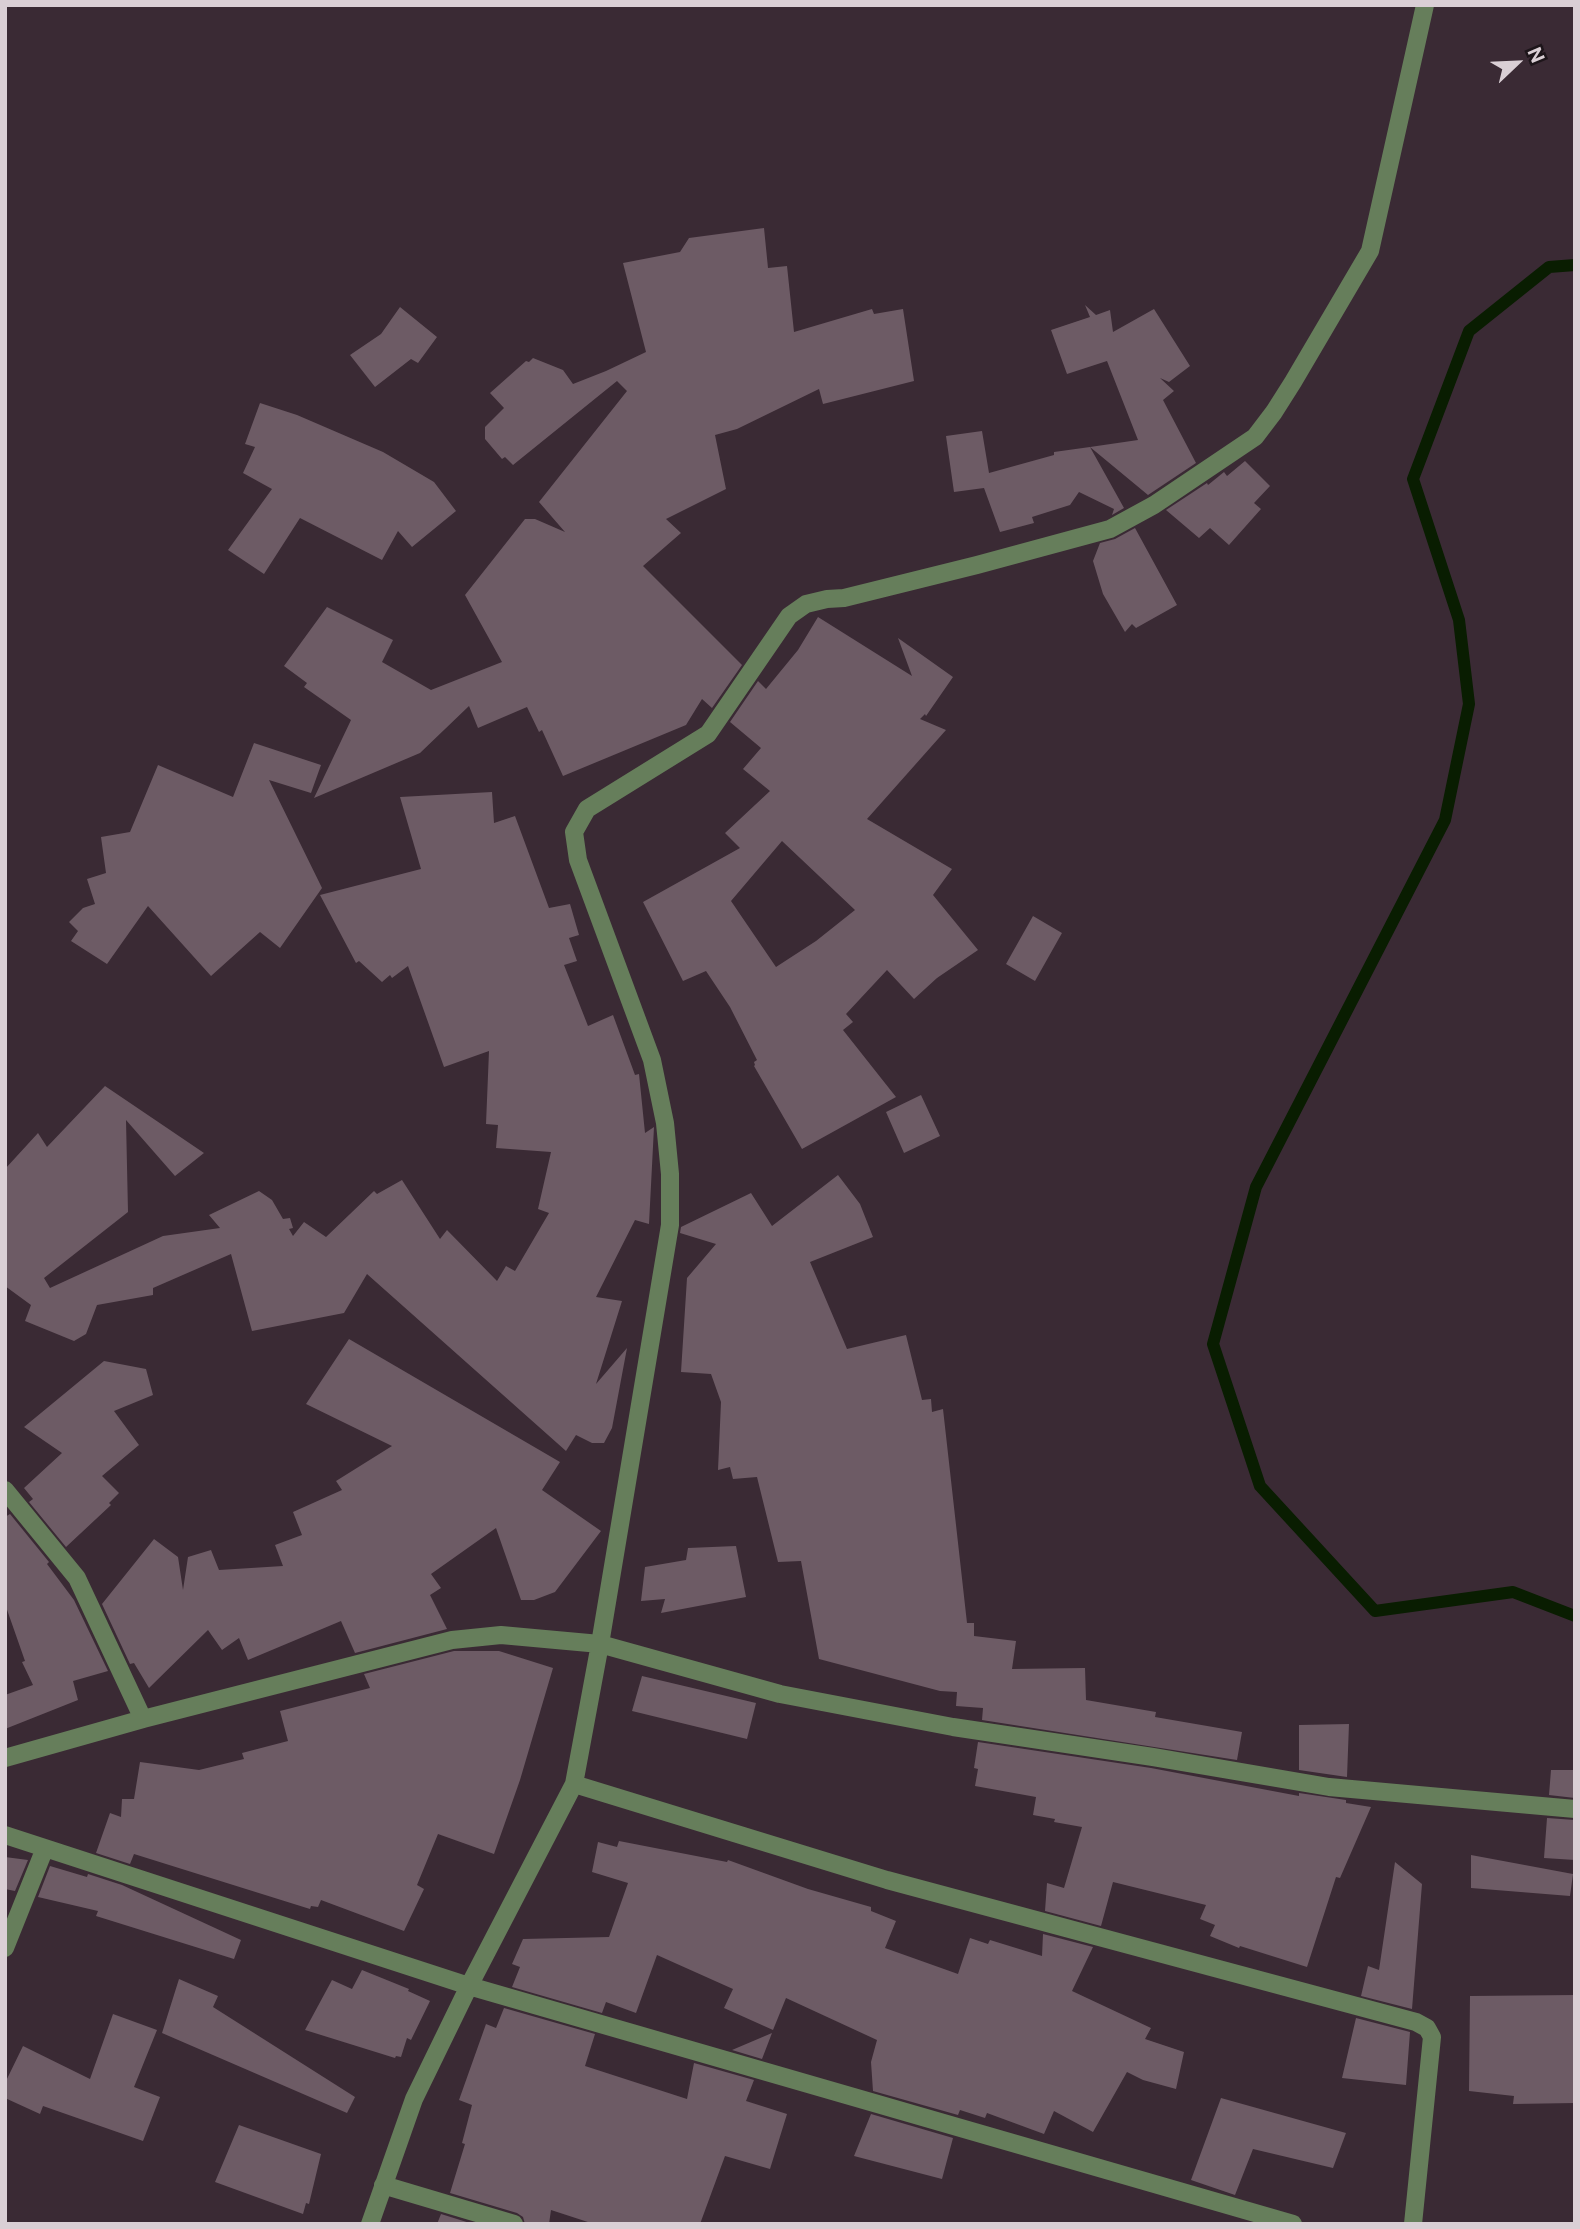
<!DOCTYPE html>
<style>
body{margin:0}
#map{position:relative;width:1580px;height:2229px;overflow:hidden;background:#3a2a34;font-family:"Public Sans",sans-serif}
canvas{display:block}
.frame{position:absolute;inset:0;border:7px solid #dacfd5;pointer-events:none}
.north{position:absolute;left:1482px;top:28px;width:70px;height:70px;-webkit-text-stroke:5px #1d151a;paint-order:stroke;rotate:67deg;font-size:19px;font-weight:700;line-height:28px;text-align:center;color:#dacfd5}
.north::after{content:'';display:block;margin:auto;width:24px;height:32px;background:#dacfd5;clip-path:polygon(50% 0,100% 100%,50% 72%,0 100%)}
</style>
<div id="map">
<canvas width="1580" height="2229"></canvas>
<div class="frame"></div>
<div class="north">N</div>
</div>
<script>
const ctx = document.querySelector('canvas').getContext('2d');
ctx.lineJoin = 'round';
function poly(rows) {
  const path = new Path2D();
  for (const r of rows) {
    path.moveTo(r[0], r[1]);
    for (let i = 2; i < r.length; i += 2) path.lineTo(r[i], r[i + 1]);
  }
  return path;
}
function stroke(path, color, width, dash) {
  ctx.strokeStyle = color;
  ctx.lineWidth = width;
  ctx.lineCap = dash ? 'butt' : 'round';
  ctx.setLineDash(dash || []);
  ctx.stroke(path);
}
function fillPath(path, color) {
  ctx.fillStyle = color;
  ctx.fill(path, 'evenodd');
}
const stream = poly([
 [1575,265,1549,267,1469,331,1413,479,1459,620,1469,704,1445,820,1256,1187,1213,1344,1260,1486,1375,1611,1513,1592,1575,1616]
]);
const building = poly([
 [764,228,768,268,787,266,794,332,872,309,874,314,903,309,914,381,823,404,819,389,737,429,715,435,726,489,666,519,681,533,643,566,742,665,712,708,702,699,686,725,563,776,542,730,539,732,527,707,478,728,469,706,420,753,314,798,351,720,304,687,307,683,284,666,327,607,393,640,382,662,431,690,502,662,465,595,525,519,535,519,565,532,539,502,627,391,617,381,513,465,505,457,502,459,485,439,485,427,504,408,490,393,526,361,529,362,533,358,563,370,573,384,606,371,646,352,623,263,680,252,689,238],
 [1085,305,1096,315,1110,310,1113,332,1154,309,1190,366,1169,382,1160,378,1174,391,1163,400,1196,463,1148,495,1090,447,1138,440,1107,361,1067,374,1051,330,1090,317],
 [400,307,437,337,418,363,411,359,375,387,350,355,381,334],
 [260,403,297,415,383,452,434,482,456,511,412,547,398,531,382,560,300,518,264,574,228,550,272,489,243,473,255,447,245,444],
 [982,431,989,473,1054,455,1054,452,1090,447,1124,508,1112,515,1114,509,1079,492,1070,505,1032,517,1034,523,1000,532,984,488,954,492,946,436],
 [1245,461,1270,486,1254,503,1261,509,1229,545,1210,528,1199,538,1166,510,1207,483,1208,485,1224,472,1227,476],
 [1135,528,1177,605,1136,628,1132,624,1125,632,1103,594,1093,561,1100,543,1115,539],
 [818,617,912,676,898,638,953,677,926,716,925,714,920,719,946,730,867,819,952,869,933,895,978,950,937,978,914,999,887,970,846,1014,853,1022,843,1030,896,1097,802,1149,754,1066,755,1065,754,1062,757,1060,730,1007,706,971,683,981,643,902,740,848,725,833,770,791,743,769,761,748,730,722,758,681,766,689,798,650],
 [782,841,855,910,816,941,776,967,731,901],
 [254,743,321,765,311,793,269,780,322,888,280,948,260,932,211,976,148,906,107,964,71,941,78,931,69,922,83,908,95,904,87,879,106,873,101,837,130,832,158,765,233,797],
 [492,792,494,823,515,816,549,908,570,904,579,935,569,938,577,961,564,965,588,1026,613,1015,635,1075,639,1074,645,1133,654,1127,649,1224,635,1220,596,1297,622,1301,596,1384,627,1348,612,1428,604,1443,592,1443,576,1435,566,1451,367,1274,344,1313,252,1331,231,1254,153,1288,153,1295,97,1305,86,1334,74,1341,25,1321,31,1305,5,1286,5,1169,38,1133,47,1147,105,1086,204,1153,175,1176,126,1120,128,1212,44,1278,50,1288,163,1236,220,1228,209,1215,259,1191,272,1200,283,1219,290,1218,293,1228,289,1229,293,1236,304,1222,326,1237,374,1191,377,1194,402,1180,440,1239,447,1230,497,1281,506,1266,515,1271,549,1213,538,1209,551,1152,496,1148,498,1125,486,1124,489,1051,444,1067,408,966,392,978,390,975,382,982,359,961,356,963,320,895,421,869,400,797],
 [1033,916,1062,933,1035,981,1006,964],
 [921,1095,940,1136,904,1153,886,1112],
 [838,1175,860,1204,873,1237,810,1262,847,1349,906,1335,922,1400,931,1399,932,1412,943,1409,967,1623,974,1623,974,1636,1016,1641,1012,1669,1085,1668,1086,1700,1156,1712,1155,1717,1242,1732,1237,1760,982,1720,983,1708,956,1706,957,1692,940,1691,819,1659,801,1561,778,1562,757,1477,733,1479,730,1467,718,1470,721,1402,711,1374,681,1372,687,1278,716,1244,680,1233,681,1227,751,1193,772,1226],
 [349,1339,560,1462,542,1490,601,1531,555,1592,534,1600,521,1600,496,1528,431,1574,441,1588,430,1595,447,1629,355,1653,341,1621,248,1660,239,1638,222,1650,208,1630,149,1688,134,1663,130,1664,102,1604,154,1539,178,1557,183,1590,188,1557,211,1550,219,1570,283,1566,275,1545,302,1535,293,1512,342,1490,336,1481,392,1446,306,1404],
 [104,1361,146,1369,153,1395,114,1411,139,1445,102,1476,119,1493,109,1503,111,1505,66,1547,29,1502,33,1499,24,1488,62,1453,24,1427],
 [10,1514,49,1562,47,1564,74,1600,108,1671,73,1681,78,1700,5,1729,5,1695,33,1685,22,1662,25,1661,5,1604,5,1517],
 [736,1546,746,1597,661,1613,665,1599,641,1601,645,1567,686,1560,688,1548],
 [454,1651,499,1651,553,1668,520,1780,494,1854,438,1834,417,1885,424,1889,404,1931,321,1900,318,1907,311,1906,310,1909,134,1854,130,1864,96,1853,110,1813,121,1817,122,1799,134,1799,140,1762,199,1770,244,1759,242,1753,288,1741,280,1711,370,1688,364,1674],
 [642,1676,756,1703,747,1739,632,1711],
 [1349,1724,1347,1777,1299,1770,1299,1725],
 [978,1742,1151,1768,1299,1796,1299,1793,1346,1800,1346,1803,1371,1807,1340,1878,1336,1877,1307,1967,1240,1946,1239,1948,1210,1936,1215,1925,1200,1919,1206,1905,1113,1882,1101,1926,1045,1911,1047,1883,1064,1888,1082,1827,1054,1822,1055,1819,1033,1815,1036,1797,975,1786,978,1769,974,1768],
 [1551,1770,1575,1770,1575,1798,1549,1795],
 [1547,1818,1575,1820,1575,1860,1544,1858],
 [619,1841,727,1862,728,1860,808,1889,871,1907,871,1911,896,1921,885,1948,958,1974,970,1938,988,1944,990,1940,1042,1956,1043,1934,1093,1947,1072,1991,1151,2028,1145,2039,1184,2052,1176,2089,1143,2080,1127,2072,1093,2132,1054,2111,1044,2134,987,2113,985,2118,960,2110,958,2115,873,2091,871,2062,877,2040,786,1998,773,2030,724,2008,733,1989,657,1955,636,2013,606,2002,602,2013,512,1987,520,1967,512,1964,523,1939,609,1937,628,1883,592,1872,598,1842,617,1847],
 [1471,1855,1573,1874,1570,1896,1471,1888],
 [5,1857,28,1860,15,1891,5,1889],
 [1395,1862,1422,1884,1412,2009,1361,1996,1368,1966,1379,1970],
 [50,1866,87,1877,88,1874,122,1885,241,1940,234,1959,96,1916,98,1911,38,1897],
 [362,1970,409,1989,408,1991,430,2001,411,2040,407,2038,401,2057,396,2056,395,2058,305,2030,332,1980,352,1989],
 [179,1979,218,1996,213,2007,355,2097,347,2113,162,2033],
 [1575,1995,1575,2103,1513,2104,1514,2096,1469,2091,1470,1996],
 [504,2008,595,2034,585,2066,687,2099,694,2063,754,2080,746,2101,787,2114,770,2169,725,2156,700,2224,594,2224,551,2210,549,2224,525,2224,523,2217,517,2213,450,2193,465,2144,462,2143,472,2105,459,2100,486,2024,496,2028],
 [113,2014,157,2030,134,2087,160,2097,143,2141,43,2106,40,2114,5,2098,5,2083,23,2046,90,2079],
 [1356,2018,1410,2032,1406,2085,1342,2078],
 [772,2033,762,2059,732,2050],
 [1221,2098,1346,2133,1333,2168,1253,2149,1235,2195,1191,2180],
 [871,2114,953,2138,942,2179,854,2156],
 [239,2125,321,2154,309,2204,306,2203,303,2214,215,2182],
 [441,2214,473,2224,437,2224]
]);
const minor = poly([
 [5,1490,77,1578,143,1719],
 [5,1758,143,1719,452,1640,501,1635,600,1644,780,1694,953,1727,1153,1757,1329,1787,1575,1809],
 [574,1784,887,1880,1416,2022,1427,2028,1432,2037,1413,2224],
 [5,1835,469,1986,1293,2224],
 [5,1948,45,1848],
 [383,2185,514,2224],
 [370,2224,414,2099,469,1986,574,1784,600,1644,670,1225,670,1174,665,1123,652,1060,578,860,574,832,587,809,708,734,789,616,806,604,827,599,844,598,977,565,1110,529,1154,505,1255,437,1274,412,1293,382,1370,251,1425,5]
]);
stroke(stream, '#091d01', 12);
fillPath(building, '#6d5b65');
stroke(minor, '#667e5b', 18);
</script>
